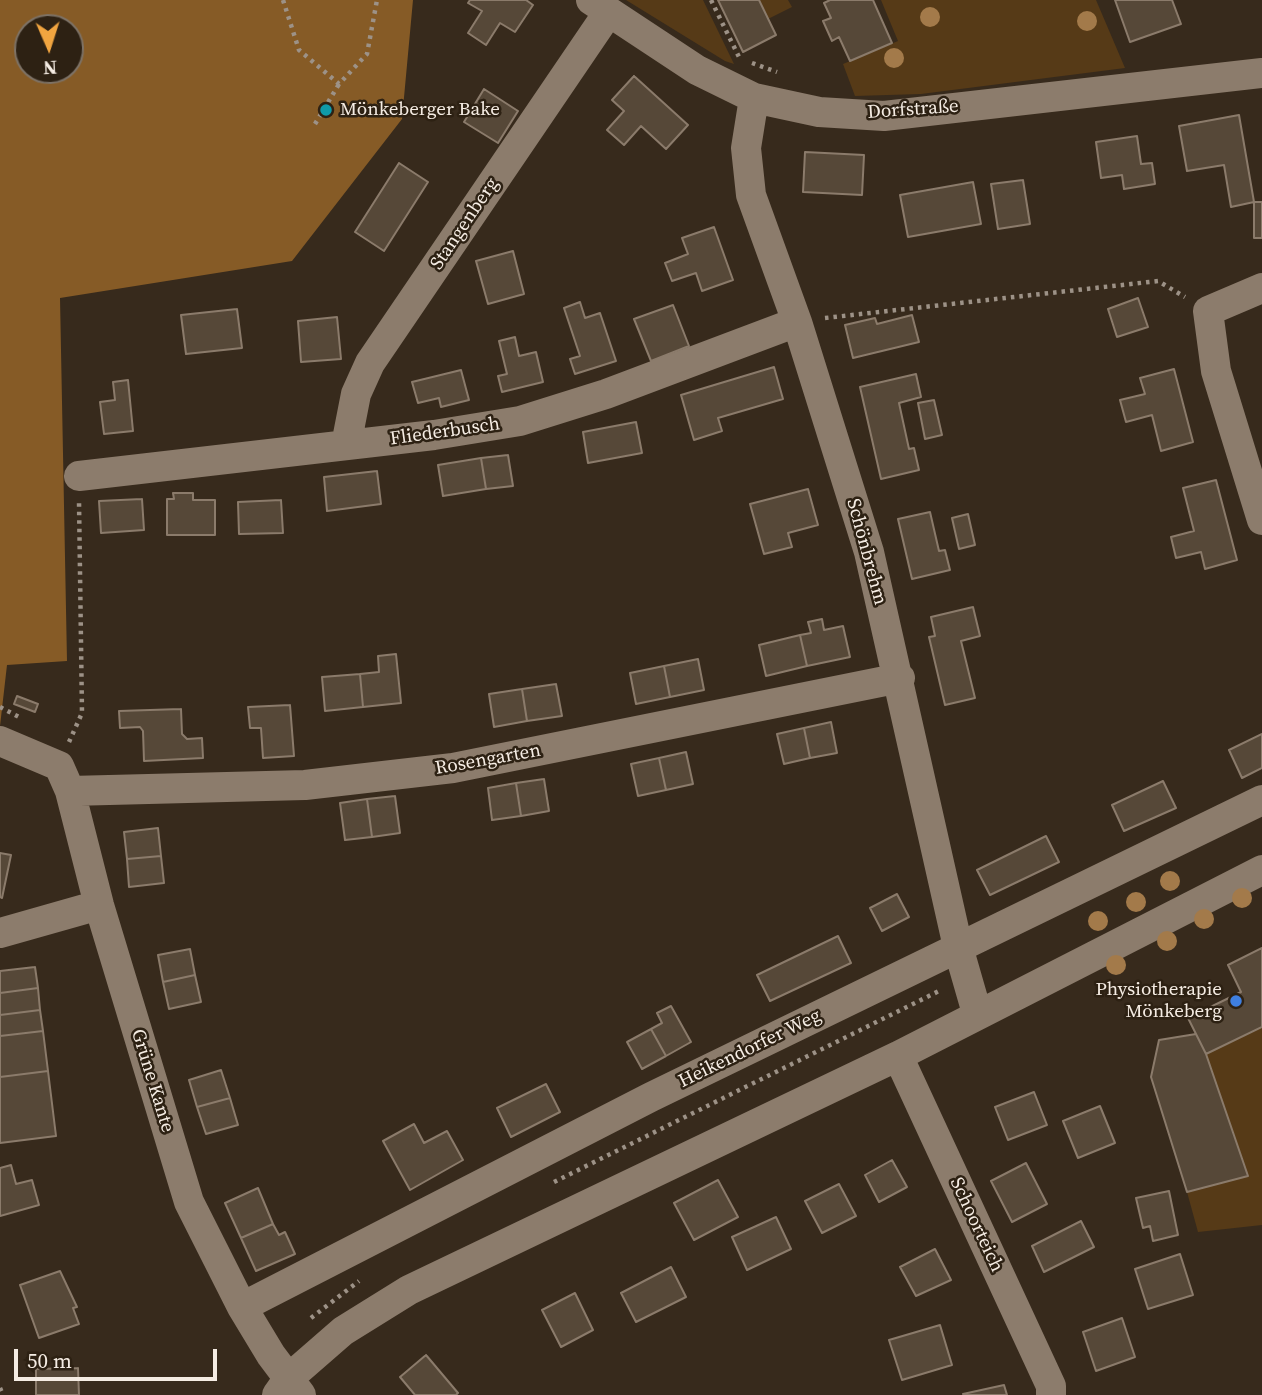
<!DOCTYPE html>
<meta charset="utf-8">
<style>
body{margin:0}
#map{position:relative;width:1262px;height:1395px;overflow:hidden;background:#372a1c;font-family:"Source Serif 4",serif}
canvas{display:block}
.north{position:absolute;left:14px;top:14px;width:70px;height:70px;box-sizing:border-box;background:#2d2113;border:2px solid #7d7266;border-radius:50%;rotate:177deg;font-size:19px;font-weight:700;line-height:28px;text-align:center;color:#f5ece3}
.north::after{content:'';display:block;margin:auto;width:24px;height:32px;background:#f1a540;clip-path:polygon(50% 0,100% 100%,50% 72%,0 100%)}
.scale{position:absolute;left:14px;top:1349px;width:203px;height:32px;box-sizing:border-box;border:4px solid #f5ece3;border-top:0;padding-left:9px;font-size:21px;line-height:24px;white-space:nowrap;color:#f5ece3;-webkit-text-stroke:5px #2d2113;paint-order:stroke}
</style>
<div id="map">
<canvas width="1262" height="1395"></canvas>
<div class="north">N</div>
<div class="scale">50 m</div>
</div>
<script>
const ctx = document.querySelector('canvas').getContext('2d');
ctx.lineJoin = 'round';
function fillPath(path, color) {
  ctx.fillStyle = color;
  ctx.fill(path, 'evenodd');
}
function poly(rows) {
  const path = new Path2D();
  for (const r of rows) {
    path.moveTo(r[0], r[1]);
    for (let i = 2; i < r.length; i += 2) path.lineTo(r[i], r[i + 1]);
  }
  return path;
}
function stroke(path, color, width, dash) {
  ctx.strokeStyle = color;
  ctx.lineWidth = width;
  ctx.lineCap = dash ? 'butt' : 'round';
  ctx.setLineDash(dash || []);
  ctx.stroke(path);
}
function drawText(font, color, halo, rows, align = 'center') {
  ctx.font = font + ' "Source Serif 4",serif';
  ctx.lineWidth = 5;
  ctx.setLineDash([]);
  ctx.textBaseline = 'middle';
  ctx.strokeStyle = halo;
  ctx.fillStyle = color;
  for (const [text, x, y, turn = 0] of rows) {
    ctx.save();
    ctx.translate(x, y);
    ctx.rotate((+turn || 0) * Math.PI / 180);
    ctx.textAlign = isNaN(turn) ? turn : align;
    if (halo) ctx.strokeText(text, 0, 0);
    ctx.fillText(text, 0, 0);
    ctx.restore();
  }
}
const green = poly([
 [626,0,703,0,734,64,725,61],
 [759,0,788,0,792,7,768,19],
 [881,0,1096,0,1125,68,921,94,855,96,843,64,898,41],
 [1262,1027,1262,1225,1198,1232,1187,1192,1248,1176,1206,1054]
]);
const forest = poly([
 [0,0,413,0,402,119,292,261,60,298,67,661,7,665,0,726],
 [28,28,70,28,70,70,28,70]
]);
const building = poly([
 [470,0,526,0,533,5,515,32,500,23,486,45,468,33,482,11,468,3,470,0],
 [718,0,759,0,776,35,743,52,718,0],
 [830,0,873,0,892,43,850,61,839,37,832,41,823,21,831,18,824,3,830,0],
 [1115,0,1172,0,1181,24,1130,42,1115,0],
 [634,76,688,125,666,149,641,126,624,145,607,130,624,111,612,100,634,76],
 [484,89,518,111,498,143,464,122,484,89],
 [1239,115,1254,202,1231,207,1224,165,1187,171,1179,126,1239,115],
 [1137,136,1141,164,1152,163,1155,184,1124,189,1122,175,1101,178,1096,142,1137,136],
 [805,152,864,155,862,195,803,192,805,152],
 [399,163,428,182,384,251,355,232,399,163],
 [1023,180,1030,224,998,229,991,184,1023,180],
 [973,182,981,224,908,237,900,195,973,182],
 [1254,202,1262,202,1262,238,1254,238,1254,202],
 [714,227,733,280,702,291,696,273,672,281,665,263,688,254,682,238,714,227],
 [513,251,524,294,488,304,476,261,513,251],
 [1138,298,1148,327,1117,337,1108,309,1138,298],
 [580,302,585,318,600,313,616,361,575,374,570,359,580,356,564,308,580,302],
 [673,305,689,346,651,361,634,319,673,305],
 [237,309,242,348,186,354,181,315,237,309],
 [912,315,919,342,853,358,845,325,875,318,877,324,912,315],
 [337,317,341,359,301,362,298,321,337,317],
 [515,337,519,356,536,352,543,382,502,392,498,376,507,374,499,341,515,337],
 [774,367,783,399,718,418,722,431,694,440,681,395,774,367],
 [1174,369,1193,442,1161,451,1152,415,1126,422,1120,400,1145,394,1140,378,1174,369],
 [461,370,469,400,441,407,439,398,418,403,412,382,461,370],
 [916,374,921,397,899,403,909,449,914,448,919,470,881,479,860,387,916,374],
 [128,380,133,431,104,434,100,402,115,400,113,382,128,380],
 [934,400,942,435,925,439,918,403,934,400],
 [636,422,642,453,588,463,583,432,636,422],
 [508,455,513,486,486,489,481,458,508,455],
 [481,458,486,489,443,496,438,465,481,458],
 [377,471,381,504,327,511,324,477,377,471],
 [1216,480,1237,560,1205,569,1201,552,1176,558,1171,537,1194,531,1183,488,1216,480],
 [808,489,818,525,788,533,792,547,764,554,750,504,808,489],
 [173,493,193,493,193,500,215,500,215,535,167,535,167,499,174,499,173,493],
 [142,499,144,530,101,533,99,501,142,499],
 [281,500,283,533,239,534,238,502,281,500],
 [930,512,939,551,945,550,950,570,912,579,898,519,930,512],
 [968,514,975,545,959,549,952,518,968,514],
 [973,607,980,636,961,641,975,698,945,705,929,637,935,636,931,617,973,607],
 [822,619,824,630,843,626,850,657,807,666,800,635,811,633,808,622,822,619],
 [800,635,807,666,766,676,759,645,800,635],
 [396,654,401,703,363,707,360,674,379,672,378,656,396,654],
 [698,659,704,690,670,697,664,666,698,659],
 [664,666,670,697,636,704,630,673,664,666],
 [360,674,363,707,325,711,322,677,360,674],
 [556,684,562,716,527,721,522,689,556,684],
 [522,689,527,721,494,727,489,694,522,689],
 [17,696,38,704,35,712,14,704,17,696],
 [290,705,294,756,263,758,261,728,250,728,248,707,290,705],
 [181,709,182,734,187,739,202,738,203,758,144,761,143,731,140,727,120,728,119,711,181,709],
 [831,722,837,753,810,758,804,728,831,722],
 [804,728,810,758,784,764,777,734,804,728],
 [1262,734,1262,768,1242,778,1229,750,1262,734],
 [686,752,693,784,666,790,659,758,686,752],
 [659,758,666,790,638,796,631,764,659,758],
 [544,779,549,811,521,816,516,783,544,779],
 [1163,781,1176,808,1124,831,1112,805,1163,781],
 [516,783,521,816,492,820,488,788,516,783],
 [395,796,400,833,372,837,367,799,395,796],
 [367,799,372,837,345,840,340,803,367,799],
 [158,828,161,856,127,859,124,832,158,828],
 [1046,836,1059,862,990,895,977,870,1046,836],
 [0,853,11,855,2,898,0,897,0,853],
 [161,856,164,883,129,887,127,859,161,856],
 [897,894,909,917,882,931,870,908,897,894],
 [838,936,851,963,770,1001,757,975,838,936],
 [1262,948,1262,1027,1206,1054,1188,1018,1241,992,1228,965,1262,948],
 [190,949,195,975,163,982,158,955,190,949],
 [35,967,38,988,0,993,0,971,35,967],
 [195,975,201,1002,169,1009,163,982,195,975],
 [38,988,40,1010,0,1015,0,993,38,988],
 [671,1006,691,1042,666,1056,651,1029,662,1023,657,1013,671,1006],
 [40,1010,43,1031,0,1036,0,1015,40,1010],
 [651,1029,666,1056,642,1069,627,1042,651,1029],
 [43,1031,48,1071,0,1077,0,1036,43,1031],
 [1196,1034,1206,1054,1248,1176,1187,1192,1151,1077,1159,1040,1196,1034],
 [221,1070,230,1098,197,1107,189,1080,221,1070],
 [48,1071,56,1136,0,1143,0,1077,48,1071],
 [546,1084,560,1112,511,1137,497,1108,546,1084],
 [1034,1092,1047,1125,1008,1140,995,1107,1034,1092],
 [230,1098,238,1125,206,1134,197,1107,230,1098],
 [1100,1106,1115,1143,1078,1158,1063,1121,1100,1106],
 [414,1124,424,1143,447,1131,463,1160,410,1190,383,1141,414,1124],
 [892,1160,907,1187,879,1202,865,1175,892,1160],
 [1026,1163,1047,1204,1012,1222,991,1181,1026,1163],
 [11,1165,16,1184,32,1180,39,1205,0,1216,0,1168,11,1165],
 [718,1180,738,1217,694,1240,674,1203,718,1180],
 [839,1184,856,1216,822,1233,805,1201,839,1184],
 [258,1188,273,1224,241,1238,225,1203,258,1188],
 [1169,1191,1178,1235,1153,1241,1150,1226,1143,1228,1136,1198,1169,1191],
 [776,1217,791,1249,747,1270,732,1237,776,1217],
 [1081,1221,1094,1247,1044,1272,1032,1246,1081,1221],
 [273,1224,279,1235,285,1232,295,1254,256,1271,241,1238,273,1224],
 [935,1249,951,1280,916,1296,900,1267,935,1249],
 [1180,1254,1193,1295,1148,1309,1135,1269,1180,1254],
 [671,1267,686,1297,636,1322,621,1293,671,1267],
 [60,1271,77,1307,73,1308,79,1324,39,1338,20,1285,60,1271],
 [575,1293,593,1330,561,1347,542,1310,575,1293],
 [1122,1318,1135,1357,1096,1371,1083,1332,1122,1318],
 [940,1325,952,1365,902,1380,889,1340,940,1325],
 [426,1355,458,1393,456,1395,415,1395,400,1377,426,1355],
 [78,1368,79,1395,36,1395,36,1369,78,1368],
 [1004,1385,1007,1395,964,1395,963,1394,1004,1385]
]);
const path = poly([
 [283,0,299,50,339,84,367,54,377,0],
 [711,0,740,59],
 [752,63,777,72],
 [315,124,339,84],
 [825,318,1158,281,1185,297],
 [0,707,19,717],
 [69,742,82,713,79,501],
 [554,1182,941,990],
 [311,1318,359,1281],
 [0,1388,3,1395]
]);
const minor = poly([
 [591,0,697,70,754,98,819,112,884,116,1262,73],
 [754,98,746,148,751,195,797,322,869,552,958,947,977,1013],
 [1262,288,1208,311,1216,371,1262,520],
 [346,445,356,394,370,363,608,13],
 [79,476,434,435,520,421,606,394,797,322],
 [0,741,59,766,70,791,99,905,189,1202,242,1307,271,1355,301,1395],
 [70,791,305,785,453,768,900,678],
 [0,933,99,905],
 [898,1056,1051,1386,1051,1395],
 [242,1307,651,1097,1262,800],
 [277,1395,289,1378,343,1331,409,1290,898,1056,1262,870]
]);
const trees = [
 [930,17],
 [1087,21],
 [894,58],
 [1170,881],
 [1242,898],
 [1136,902],
 [1204,919],
 [1098,921],
 [1167,941],
 [1116,965]
];
const markers = [
 [326,110,7,"#0f9aa8"],
 [1236,1001,7,"#3f7fe0"]
];
const poiNames = [
 ["Mönkeberger Bake",340,110],
 ["Physiotherapie",1222,990,"right"],
 ["Mönkeberg",1222,1012,"right"]
];
const streetNames = [
 ["Dorfstraße",913,110,-4],
 ["Stangenberg",465,224,-56],
 ["Fliederbusch",445,432,-8],
 ["Schönbrehm",866,552,75],
 ["Rosengarten",488,760,-10],
 ["Heikendorfer Weg",750,1049,-26],
 ["Grüne Kante",152,1081,73],
 ["Schoorteich",976,1225,65]
];
fillPath(green, '#563a17');
fillPath(forest, '#865b26');
fillPath(building, '#564838');
stroke(building, '#8b7b6b', 2);
stroke(path, '#9d9287', 4.5, [3.5, 5]);
stroke(minor, '#8c7c6c', 30);
ctx.fillStyle = '#a37a4a';
for (const [x, y] of trees) {
  ctx.beginPath();
  ctx.arc(x, y, 10, 0, 2 * Math.PI);
  ctx.fill();
}
for (const [x, y, r, color] of markers) {
  const dot = new Path2D();
  dot.arc(x, y, r, 0, 2 * Math.PI);
  ctx.fillStyle = color;
  ctx.fill(dot);
  stroke(dot, '#2d2113', 2.5);
}
drawText('19px', '#f5ece3', '#2d2113', poiNames, 'left');
drawText('19px', '#f5ece3', '#2d2113', streetNames);
</script>
